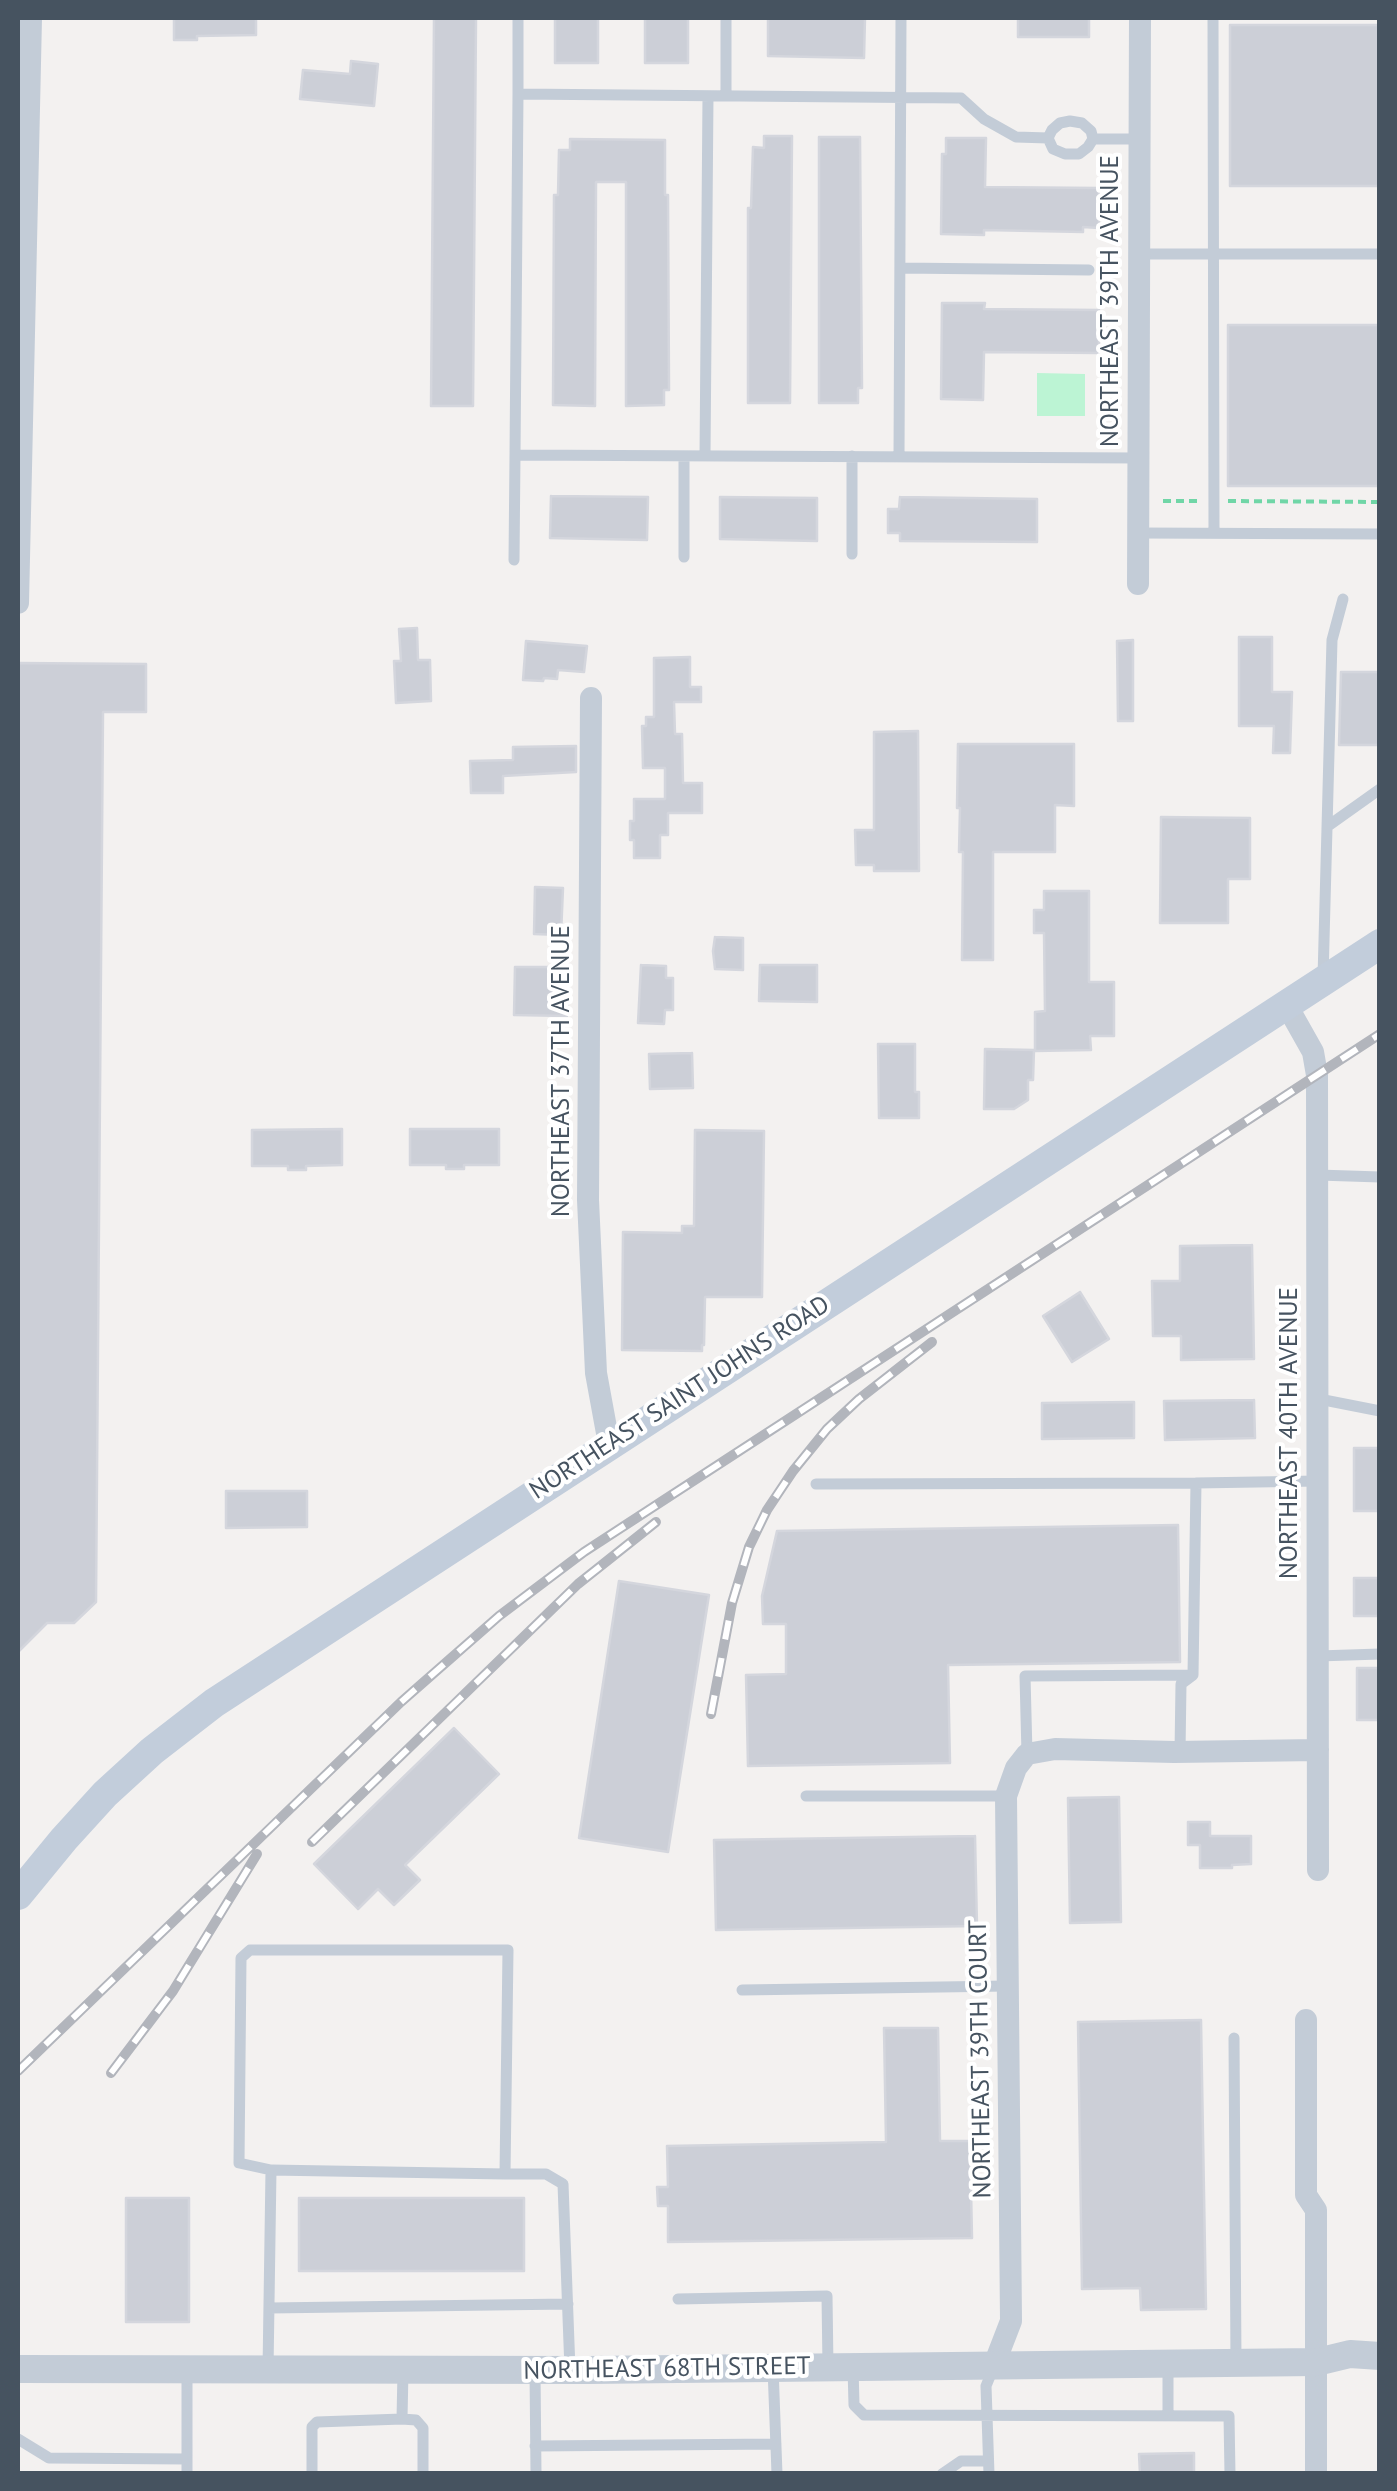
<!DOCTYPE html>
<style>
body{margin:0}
#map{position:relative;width:1397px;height:2491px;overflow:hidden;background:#f3f1f0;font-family:"PT Sans",sans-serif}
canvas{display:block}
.frame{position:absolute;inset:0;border:20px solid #465360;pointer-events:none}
</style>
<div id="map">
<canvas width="1397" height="2491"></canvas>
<div class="frame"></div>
</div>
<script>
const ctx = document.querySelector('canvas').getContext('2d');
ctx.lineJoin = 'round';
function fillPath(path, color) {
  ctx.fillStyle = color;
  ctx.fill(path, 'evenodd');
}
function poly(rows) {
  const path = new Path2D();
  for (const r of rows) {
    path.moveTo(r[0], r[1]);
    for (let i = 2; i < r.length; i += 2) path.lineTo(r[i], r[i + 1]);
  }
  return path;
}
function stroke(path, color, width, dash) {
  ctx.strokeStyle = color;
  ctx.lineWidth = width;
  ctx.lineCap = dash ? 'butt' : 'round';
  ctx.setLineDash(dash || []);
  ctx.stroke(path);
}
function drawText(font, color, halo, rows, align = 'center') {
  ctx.font = font + ' "PT Sans",sans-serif';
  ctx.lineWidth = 8;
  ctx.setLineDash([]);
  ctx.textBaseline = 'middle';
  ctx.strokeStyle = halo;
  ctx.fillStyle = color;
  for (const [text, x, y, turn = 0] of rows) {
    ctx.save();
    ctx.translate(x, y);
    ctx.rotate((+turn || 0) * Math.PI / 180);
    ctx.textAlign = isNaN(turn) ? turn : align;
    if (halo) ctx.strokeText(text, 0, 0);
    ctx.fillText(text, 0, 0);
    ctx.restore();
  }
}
const green = poly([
 [1037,373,1085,374,1085,416,1037,416]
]);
const building = poly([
 [174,18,256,18,256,35,197,36,197,40,174,40,174,18],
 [434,18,476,18,473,406,431,406,434,18],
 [555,18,598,18,598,63,555,63,555,18],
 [645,18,688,18,688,63,645,63,645,18],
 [768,18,865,18,864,58,768,56,768,18],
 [1018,18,1089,18,1089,37,1018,37,1018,18],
 [1230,25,1380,25,1380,186,1230,186,1230,25],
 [351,61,378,64,374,106,300,99,303,70,350,74,351,61],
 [764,136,792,136,790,403,748,403,748,208,751,208,753,147,764,148,764,136],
 [819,137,860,137,862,388,858,388,858,403,819,403,819,137],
 [946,138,986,138,985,187,1099,188,1099,228,1083,227,1083,232,984,230,984,235,941,234,942,154,946,154,946,138],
 [570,139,665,140,665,195,668,195,669,390,664,390,664,405,626,406,626,182,596,182,595,406,553,405,554,195,558,195,559,150,570,150,570,139],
 [942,303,985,303,984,309,1099,310,1099,353,984,352,983,400,941,399,942,303],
 [1228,325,1380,325,1380,486,1228,486,1228,325],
 [551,496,648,497,647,540,550,538,551,496],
 [720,497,817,498,817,541,720,539,720,497],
 [900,497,1037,499,1037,542,900,541,900,533,888,533,888,509,899,509,900,497],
 [417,628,418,660,430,660,431,701,396,703,394,661,401,661,399,629,417,628],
 [1239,637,1272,637,1272,692,1292,692,1290,753,1273,753,1274,726,1239,726,1239,637],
 [1133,640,1133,721,1118,721,1117,641,1133,640],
 [526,641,587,646,584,672,558,670,557,679,544,678,543,681,523,680,526,641],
 [690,657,690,687,701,687,701,702,674,702,675,734,682,734,683,783,702,783,702,813,668,813,668,835,660,835,660,858,634,858,634,840,630,840,630,821,634,821,634,799,665,799,665,768,643,768,642,726,646,726,646,717,654,717,654,658,690,657],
 [18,663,146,664,146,712,103,712,96,1602,74,1623,47,1623,18,1652,18,663],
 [1341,672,1380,672,1380,745,1339,745,1341,672],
 [918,731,919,871,874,871,874,865,856,865,855,830,874,830,874,732,918,731],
 [958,744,1074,744,1074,806,1055,805,1055,852,993,852,993,960,962,960,963,852,959,852,960,808,957,808,958,744],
 [576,746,576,772,503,776,503,793,471,793,470,761,513,760,513,747,576,746],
 [1161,817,1250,818,1250,879,1228,879,1228,923,1160,923,1161,817],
 [535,887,563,888,561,935,534,934,535,887],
 [1044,891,1089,891,1089,982,1114,982,1114,1036,1090,1036,1091,1050,1035,1051,1035,1012,1045,1011,1044,933,1034,933,1034,910,1044,910,1044,891],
 [715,937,743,938,743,970,715,969,713,951,715,937],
 [641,965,666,966,666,978,673,978,673,1010,665,1010,664,1024,638,1023,641,965],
 [760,965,817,965,817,1002,759,1001,760,965],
 [515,967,560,967,560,981,567,981,567,1016,514,1015,515,967],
 [878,1044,915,1044,915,1092,919,1092,919,1118,879,1118,878,1044],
 [985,1049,1034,1050,1033,1080,1028,1080,1028,1100,1014,1109,984,1109,985,1049],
 [692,1053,693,1088,650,1089,649,1054,692,1053],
 [342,1129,342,1165,306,1166,306,1170,288,1170,288,1166,252,1166,252,1130,342,1129],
 [410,1129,499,1129,499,1165,464,1165,464,1169,446,1169,446,1165,410,1165,410,1129],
 [695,1130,764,1131,762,1297,705,1297,704,1345,702,1345,702,1351,622,1350,623,1232,682,1233,682,1226,694,1226,695,1130],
 [1252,1245,1254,1359,1181,1360,1181,1336,1153,1336,1152,1281,1180,1281,1180,1246,1252,1245],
 [1080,1292,1109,1339,1072,1362,1043,1316,1080,1292],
 [1254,1400,1255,1438,1165,1440,1164,1401,1254,1400],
 [1134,1402,1134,1438,1042,1439,1042,1403,1134,1402],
 [1354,1448,1380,1448,1380,1511,1354,1511,1354,1448],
 [226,1491,307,1491,307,1527,226,1528,226,1491],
 [1178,1525,1180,1662,948,1665,950,1763,748,1766,746,1675,786,1674,786,1624,763,1624,762,1596,777,1531,1178,1525],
 [1354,1578,1380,1578,1380,1616,1354,1616,1354,1578],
 [619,1581,709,1595,668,1852,579,1838,619,1581],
 [1357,1668,1380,1668,1380,1720,1357,1720,1357,1668],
 [454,1728,499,1774,405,1865,420,1880,394,1905,378,1889,358,1909,314,1864,454,1728],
 [1119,1797,1121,1922,1070,1923,1068,1798,1119,1797],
 [1188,1822,1210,1822,1210,1836,1251,1836,1251,1864,1232,1865,1232,1868,1200,1868,1200,1845,1188,1845,1188,1822],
 [975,1836,977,1926,716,1930,714,1840,975,1836],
 [1201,2020,1206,2309,1141,2310,1140,2288,1082,2289,1078,2022,1201,2020],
 [884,2028,938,2028,940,2141,970,2141,972,2238,668,2242,668,2206,658,2206,657,2187,668,2187,667,2146,886,2142,884,2028],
 [126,2198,189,2198,189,2322,126,2322,126,2198],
 [299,2198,524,2198,524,2271,299,2271,299,2198],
 [1194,2453,1194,2474,1140,2474,1139,2454,1194,2453]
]);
const path = poly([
 [1163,501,1199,501],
 [1228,501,1380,502]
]);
const service = poly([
 [1213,18,1214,532],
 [518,94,518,18],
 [726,96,726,18],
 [1048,138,1016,137,984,119,961,98,518,94,515,455,1139,458],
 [1048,138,1052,130,1060,123,1070,121,1082,123,1091,131,1093,139],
 [1048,138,1053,149,1065,154,1079,154,1088,147,1093,139],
 [1093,139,1139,139],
 [1139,254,1380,254],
 [900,268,1089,270],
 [705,456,708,96],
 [852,456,852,554],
 [899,456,901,18],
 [1138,533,1380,534],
 [684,557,684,456],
 [514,560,515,455],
 [1328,826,1380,789],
 [1323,978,1332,640,1343,599],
 [1318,1175,1380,1177],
 [1319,1399,1380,1411],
 [816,1484,1196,1483],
 [1318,1656,1380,1654],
 [1180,1752,1181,1684,1193,1675,1196,1483,1318,1481],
 [1027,1754,1025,1676,1193,1675],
 [806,1796,1006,1796],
 [742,1990,1007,1986],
 [1234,2038,1236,2363],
 [271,2170,505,2174],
 [678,2299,827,2296,828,2367],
 [269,2308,568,2304],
 [1168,2365,1168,2416],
 [853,2367,854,2405,864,2415,1229,2416,1230,2474],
 [773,2368,777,2474],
 [268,2370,271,2170,239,2163,241,1958,250,1950,508,1950,505,2174,546,2174,563,2184,570,2370],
 [535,2370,536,2474],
 [402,2419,416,2420,423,2428,423,2474],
 [18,2439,49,2458,187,2459],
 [535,2446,776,2444],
 [187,2474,187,2369],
 [312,2474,312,2427,317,2422,402,2419,403,2371],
 [942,2474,961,2461,988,2461],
 [989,2474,986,2386,993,2369]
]);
const minor = poly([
 [1138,584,1140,18],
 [18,603,31,18],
 [591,698,588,1200,596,1373,609,1444],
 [1286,1004,1313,1052,1317,1075,1318,1870],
 [1306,2020,1306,2195,1316,2210,1316,2474],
 [994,2365,1011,2321,1006,1796,1016,1768,1027,1754,1055,1749,1174,1752,1318,1750]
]);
const tertiary = poly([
 [18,2369,587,2370,1317,2362,1350,2354,1380,2356]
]);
const secondary = poly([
 [18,1895,64,1839,105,1794,152,1751,214,1703,1380,944]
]);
const rail = poly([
 [711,1714,732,1603,749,1547,767,1510,793,1471,827,1429,859,1399,932,1342],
 [312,1842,578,1584,656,1522],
 [18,2071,401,1702,499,1616,584,1552,1380,1034],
 [111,2073,173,1991,257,1854]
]);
const streetNames = [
 ["NORTHEAST 39TH AVENUE",1111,301,-90],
 ["NORTHEAST 37TH AVENUE",562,1071,-90],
 ["NORTHEAST SAINT JOHNS ROAD",680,1398,-33],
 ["NORTHEAST 40TH AVENUE",1290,1433,-90],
 ["NORTHEAST 39TH COURT",981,2059,-91],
 ["NORTHEAST 68TH STREET",667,2369,-1]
];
fillPath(green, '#bcf4d4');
fillPath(building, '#cccfd7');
stroke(building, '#d4d6dd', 2.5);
stroke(path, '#70d6a7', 4, [8, 5]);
stroke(service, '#c3ccd7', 11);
stroke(minor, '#c3ccd7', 22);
stroke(tertiary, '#c3ccd7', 28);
stroke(secondary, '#c2cddb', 30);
stroke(rail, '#b2b5bc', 10);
stroke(rail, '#fff', 6, [19]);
drawText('25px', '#465360', '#fff', streetNames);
</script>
